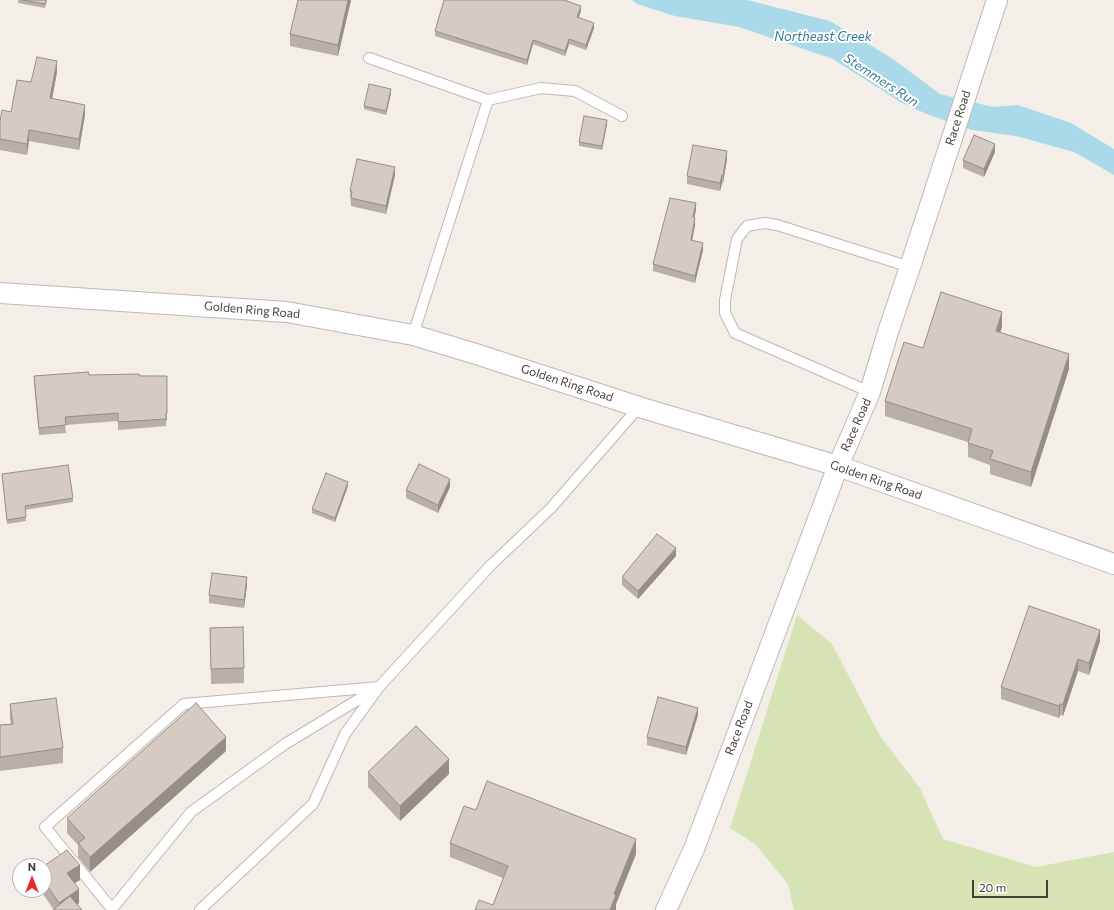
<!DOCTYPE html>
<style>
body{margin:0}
#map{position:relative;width:1114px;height:910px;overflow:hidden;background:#f3eee8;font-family:Commissioner,sans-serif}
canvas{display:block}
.north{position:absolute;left:12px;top:858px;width:40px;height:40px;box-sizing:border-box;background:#fff;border:1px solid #b5b2af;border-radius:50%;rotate:0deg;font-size:11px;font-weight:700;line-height:16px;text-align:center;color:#463e38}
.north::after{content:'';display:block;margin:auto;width:14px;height:18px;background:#e82a2c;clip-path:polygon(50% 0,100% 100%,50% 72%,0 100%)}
.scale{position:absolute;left:972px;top:880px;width:76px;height:18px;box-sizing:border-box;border:2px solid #463e38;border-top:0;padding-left:5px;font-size:12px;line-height:14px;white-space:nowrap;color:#463e38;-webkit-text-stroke:3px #fff;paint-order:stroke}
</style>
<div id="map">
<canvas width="1114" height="910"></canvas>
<div class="north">N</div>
<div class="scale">20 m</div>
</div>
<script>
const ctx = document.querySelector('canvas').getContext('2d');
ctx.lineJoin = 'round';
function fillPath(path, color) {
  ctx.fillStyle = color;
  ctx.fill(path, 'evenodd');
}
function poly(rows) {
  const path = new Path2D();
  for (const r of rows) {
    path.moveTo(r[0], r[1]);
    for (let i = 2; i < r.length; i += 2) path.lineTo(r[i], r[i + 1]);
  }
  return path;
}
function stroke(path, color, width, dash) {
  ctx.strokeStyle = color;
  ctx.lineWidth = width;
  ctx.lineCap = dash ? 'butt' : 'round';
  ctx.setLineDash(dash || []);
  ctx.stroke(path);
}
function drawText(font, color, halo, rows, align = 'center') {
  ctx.font = font + ' Commissioner,sans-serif';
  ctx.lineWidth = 4;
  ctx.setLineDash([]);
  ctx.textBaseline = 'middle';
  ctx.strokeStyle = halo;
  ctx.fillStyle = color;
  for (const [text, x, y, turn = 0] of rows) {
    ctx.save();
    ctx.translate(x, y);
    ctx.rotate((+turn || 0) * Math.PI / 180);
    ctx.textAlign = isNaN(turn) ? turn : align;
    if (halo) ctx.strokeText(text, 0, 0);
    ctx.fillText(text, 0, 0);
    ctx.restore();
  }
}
const green = poly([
 [797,615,832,644,880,736,920,788,943,839,1036,867,1114,852,1114,910,794,910,788,884,755,844,730,828]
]);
const water = poly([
 [632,0,747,0,830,21,893,59,940,94,993,107,1018,105,1071,123,1114,149,1114,175,1074,152,1016,136,972,130,929,115,902,103,833,59,739,27,675,16,637,4]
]);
const lane = poly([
 [369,58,488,100,541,88,575,91,622,116],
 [413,335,488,100],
 [870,392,735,333,725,313,725,300,737,239,747,226,765,223,777,225,910,267],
 [112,909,45,827,184,704,379,687],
 [113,910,112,909,191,812,285,744,374,690],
 [200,910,313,804,345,734,379,687,490,566,551,508,639,407]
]);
const street = poly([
 [0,293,287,312,413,335,476,354,639,407,838,466,1114,564],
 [666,910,694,849,838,466,870,392,888,332,910,267,997,0]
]);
const wall = poly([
 [18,0,47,0,45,8,18,3],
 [351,0,338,56,290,46,290,34],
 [581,10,579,18,594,28,586,50,569,44,565,56,533,44,527,65,435,36,435,31],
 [57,72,52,99,85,115,79,150,29,141,27,155,0,150,0,121,11,112,31,82],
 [391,93,386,115,364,109,364,106],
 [607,124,602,150,579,146,579,142],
 [995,152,984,177,963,168,963,160],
 [727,159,723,183,722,183,720,191,687,184,687,176],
 [395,175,386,214,351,206,350,191],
 [696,210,694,217,695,225,692,240,703,250,695,283,653,271,653,264],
 [1002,327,1000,332,1069,369,1031,487,990,474,990,465,968,457,968,442,885,416,885,401,923,348],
 [89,375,167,376,167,421,166,421,166,426,118,430,118,421,65,425,66,433,39,435,34,384,34,376],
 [2,474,73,498,73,502,25,510,26,521,7,524],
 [348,486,335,522,312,513,312,509],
 [450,487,438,513,406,498,406,490],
 [676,556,638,599,622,585,622,577],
 [247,585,244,608,209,603,209,595],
 [210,628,244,668,244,683,211,684],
 [1100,641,1089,675,1078,671,1063,716,1060,715,1059,718,1001,699,1001,687],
 [10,704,63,748,63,763,0,771,0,725,11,724,10,719],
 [698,715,686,755,647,745,647,737],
 [226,751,90,872,78,857,78,845,67,833,67,818],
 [368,772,449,774,400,821,368,787],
 [476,810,636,854,616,904,616,909,493,905,503,878,450,857,450,843],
 [44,866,80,880,74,883,79,903,77,905,54,910,40,890,44,890]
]);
const shadedWall = poly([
 [348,0,351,0,338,56,338,45],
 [581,6,581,10,577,22,577,17],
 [594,23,594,28,586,50,586,45],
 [569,39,569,44,565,56,565,51],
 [533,40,533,44,527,65,527,60],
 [57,61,57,72,50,109,50,98],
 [391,89,391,93,386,115,386,111],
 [85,105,85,115,79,150,79,139],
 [607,120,607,124,602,150,602,146],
 [29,130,29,141,27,155,27,144],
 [995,144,995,152,984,177,984,169],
 [727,151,727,159,723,183,723,176],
 [395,167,395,175,386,214,386,206],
 [722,175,722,183,720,191,720,183],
 [696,203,696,210,693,224,693,217],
 [695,218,695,225,691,247,691,240],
 [703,243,703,250,695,283,695,276],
 [1002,312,1002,327,996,345,996,331],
 [1069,354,1069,369,1031,487,1031,472],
 [450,479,450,487,438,513,438,505],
 [348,482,348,486,335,522,335,518],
 [676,548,676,556,638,599,638,591],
 [247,577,247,585,244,608,244,600],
 [1100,630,1100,641,1089,675,1089,663],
 [1078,659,1078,671,1063,716,1063,704],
 [1060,704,1060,715,1059,718,1059,706],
 [698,708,698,715,686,755,686,747],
 [226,737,226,751,90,872,90,857],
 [449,759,449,774,400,821,400,806],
 [636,839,636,854,616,904,616,910,610,910,614,894],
 [80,865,80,880,67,888,67,873],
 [79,889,79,903,69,910,59,910,59,903]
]);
const building = poly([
 [22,0,46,0,45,4,22,0],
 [298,0,348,0,338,45,290,34,298,0],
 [444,0,564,0,581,6,577,17,594,23,586,45,569,39,565,51,533,40,527,60,435,31,444,0],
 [37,57,57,61,50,98,85,105,79,139,29,130,27,144,0,139,0,121,2,110,11,112,17,80,31,82,37,57],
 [369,84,391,89,386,111,364,106,369,84],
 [584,116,607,120,602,146,579,142,584,116],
 [974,135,995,144,984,169,963,160,974,135],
 [693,145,727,151,723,176,722,175,720,183,687,176,693,145],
 [357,159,395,167,386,206,351,198,352,191,350,191,357,159],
 [670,198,696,203,693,217,695,218,691,240,703,243,695,276,653,264,670,198],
 [941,292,1002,312,996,331,1069,354,1031,472,990,459,993,451,968,443,972,429,885,401,904,342,923,348,941,292],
 [88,372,89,375,139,374,140,376,167,376,167,413,166,413,166,419,118,422,118,413,65,417,66,425,39,428,34,376,88,372],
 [419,464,450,479,438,505,406,490,419,464],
 [68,465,73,498,25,506,26,517,7,520,2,474,68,465],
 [326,473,348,482,335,518,312,509,326,473],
 [657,534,676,548,638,591,622,577,657,534],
 [212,573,247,577,244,600,209,595,212,573],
 [1029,606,1100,630,1089,663,1078,659,1063,704,1060,704,1059,706,1001,687,1029,606],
 [243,627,244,668,211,669,210,628,243,627],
 [658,697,698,708,686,747,647,737,658,697],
 [56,698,63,748,0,757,0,725,13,724,10,704,56,698],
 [196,703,226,737,90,857,78,843,85,838,67,818,196,703],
 [416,726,449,759,400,806,368,772,416,726],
 [487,781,636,839,614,894,616,895,610,910,475,910,479,900,493,905,508,866,450,843,464,806,476,810,487,781],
 [67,850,80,865,67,873,79,889,59,903,44,881,44,866,67,850],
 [70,896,82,910,53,910,70,896]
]);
const streetNames = [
 ["Race Road",958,118,-72],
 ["Golden Ring Road",252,310,5],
 ["Golden Ring Road",567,383,18],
 ["Race Road",856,425,-66],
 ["Golden Ring Road",876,480,19],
 ["Race Road",739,728,-69]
];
const waterNames = [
 ["Northeast Creek",823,37],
 ["Stemmers Run",881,80,33]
];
fillPath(green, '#d6e4b5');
fillPath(water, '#aadaea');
stroke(lane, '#c0b7af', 12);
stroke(street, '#c0b7af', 22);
stroke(lane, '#fff', 10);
stroke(street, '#fff', 20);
fillPath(wall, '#b8afa7');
fillPath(shadedWall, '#968e88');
fillPath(building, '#d6cbc2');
stroke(building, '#968e88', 1);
drawText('12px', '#463e38', '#fff', streetNames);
drawText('italic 13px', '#337a92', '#fff', waterNames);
</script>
